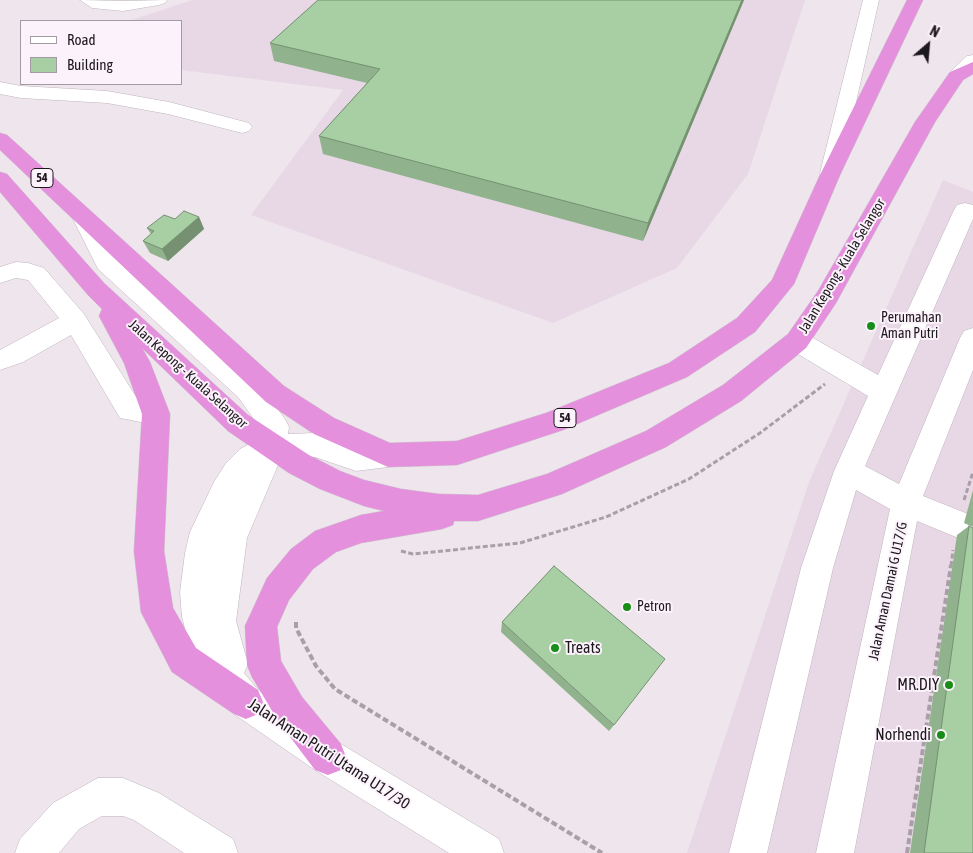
<!DOCTYPE html>
<style>
body{margin:0}
#map{position:relative;width:973px;height:853px;overflow:hidden;background:#efe5ed;font-family:"Asap Condensed",sans-serif}
canvas{display:block}
.legend{position:absolute;left:20px;top:20px;width:162px;height:65px;box-sizing:border-box;background:#fcf2fb;border:1px solid #a29ba2;margin:0;padding:6px 9px;list-style:none;font-size:15px;color:#1c191c}
.legend li{display:flex;align-items:center;gap:10px;height:25px}
.legend b{width:25px;border:1px solid #a29ba2}
.north{position:absolute;left:903px;top:20px;width:50px;height:50px;-webkit-text-stroke:4px #fcf2fb;paint-order:stroke;rotate:27deg;font-size:14px;font-weight:700;line-height:20px;text-align:center;color:#1c191c}
.north::after{content:'';display:block;margin:auto;width:18px;height:22px;background:#1c191c;clip-path:polygon(50% 0,100% 100%,50% 72%,0 100%)}
</style>
<div id="map">
<canvas width="973" height="853"></canvas>
<ul class="legend">
<li><b style="height:6px;background:#fff"></b>Road</li>
<li><b style="height:14px;background:#a7cfa3"></b>Building</li>
</ul>
<div class="north">N</div>
</div>
<script>
const ctx = document.querySelector('canvas').getContext('2d');
ctx.lineJoin = 'round';
function fillPath(path, color) {
  ctx.fillStyle = color;
  ctx.fill(path, 'evenodd');
}
function poly(rows) {
  const path = new Path2D();
  for (const r of rows) {
    path.moveTo(r[0], r[1]);
    for (let i = 2; i < r.length; i += 2) path.lineTo(r[i], r[i + 1]);
  }
  return path;
}
function stroke(path, color, width, dash) {
  ctx.strokeStyle = color;
  ctx.lineWidth = width;
  ctx.lineCap = dash ? 'butt' : 'round';
  ctx.setLineDash(dash || []);
  ctx.stroke(path);
}
function drawText(font, color, halo, rows, align = 'center') {
  ctx.font = font + ' "Asap Condensed",sans-serif';
  ctx.lineWidth = 4;
  ctx.setLineDash([]);
  ctx.textBaseline = 'middle';
  ctx.strokeStyle = halo;
  ctx.fillStyle = color;
  for (const [text, x, y, turn = 0] of rows) {
    ctx.save();
    ctx.translate(x, y);
    ctx.rotate((+turn || 0) * Math.PI / 180);
    ctx.textAlign = isNaN(turn) ? turn : align;
    if (halo) ctx.strokeText(text, 0, 0);
    ctx.fillText(text, 0, 0);
    ctx.restore();
  }
}
const built = poly([
 [193,0,805,0,748,174,677,268,553,323,251,215,343,90,181,70,181,21,128,21],
 [943,180,973,192,973,853,687,853,809,482]
]);
const pathFar1 = poly([
 [964,500,973,472],
 [401,551,413,554,520,543,606,517,689,479,760,433,825,384],
 [951,566,953,550]
]);
const path = poly([
 [296,622,296,628,316,666,335,689,602,853],
 [907,853,951,565]
]);
const minor = poly([
 [80,0,123,1,167,0,165,3,159,5,123,11,92,8,80,0],
 [863,0,879,0,840,173,837,178,830,180,823,178,820,173,863,0],
 [973,55,973,70,962,80,956,81,950,80,947,76,950,72,967,56,973,55],
 [0,82,21,86,107,91,169,102,249,123,252,127,249,131,242,133,168,114,107,103,21,98,0,94,0,82],
 [965,203,973,205,973,219,865,466,899,484,960,338,964,331,973,328,973,370,923,496,973,516,973,544,917,521,854,853,816,853,890,509,856,490,833,568,767,853,729,853,801,568,834,471,868,396,788,348,784,341,788,334,797,331,806,334,878,375,954,210,957,205,965,203],
 [83,210,91,212,115,258,256,381,285,419,289,427,288,434,315,433,356,447,388,443,398,446,402,455,398,464,388,467,356,471,315,457,281,458,247,538,236,621,248,664,244,673,258,690,341,744,499,839,504,853,449,853,315,770,234,714,206,681,188,640,182,617,180,592,185,553,190,532,214,482,226,463,240,449,259,439,261,429,238,397,98,269,72,217,75,212,83,210],
 [16,262,28,263,44,268,84,314,138,400,166,406,170,414,166,422,156,425,120,418,71,335,23,362,0,370,0,350,59,318,28,280,16,278,0,283,0,267,16,262],
 [98,778,123,778,159,793,233,839,238,853,184,853,134,820,123,816,102,816,79,829,59,853,15,853,20,839,53,803,98,778]
]);
const highway = poly([
 [907,0,923,0,840,175,794,284,755,332,687,377,563,430,457,465,388,467,314,434,266,402,0,150,0,133,7,135,284,386,334,418,390,443,457,441,546,413,669,363,737,318,772,280,820,175,907,0],
 [973,62,973,74,963,80,935,122,836,303,806,348,741,401,666,447,562,494,478,521,454,521,453,525,442,529,361,543,336,552,313,569,289,600,277,627,281,661,302,697,341,744,346,757,341,770,328,775,315,770,278,721,252,677,247,665,245,626,267,578,291,549,315,531,361,515,384,511,364,506,320,489,289,473,228,431,142,348,150,362,170,414,164,551,173,608,196,648,258,690,263,702,258,714,246,719,234,714,172,672,141,612,134,551,142,414,124,363,99,316,102,309,88,295,0,192,0,172,7,174,104,283,248,415,309,455,340,471,364,480,401,489,439,494,478,495,547,474,646,431,723,385,788,334,818,291,915,122,950,72,973,62]
]);
const wall = poly([
 [318,0,744,0,643,241,323,154,319,136,367,83,274,61,270,43],
 [199,217,204,229,168,261,150,253,143,241,151,234,147,228],
 [973,490,973,527,964,523],
 [969,526,973,853,910,853,957,535],
 [502,622,614,725,609,731,501,632]
]);
const shadedWall = poly([
 [742,0,744,0,643,241,648,223],
 [199,217,204,229,168,261,162,249]
]);
const building = poly([
 [318,0,742,0,648,223,319,136,380,69,270,43,318,0],
 [184,211,199,217,162,249,143,241,154,231,147,228,164,215,175,219,184,211],
 [969,526,973,528,973,853,924,853,969,526],
 [554,566,665,659,614,725,502,622,554,566]
]);
const markers = [
 [871,326,5,"#188e18"],
 [627,607,5,"#188e18"],
 [555,648,5,"#188e18"],
 [949,685,5,"#188e18"],
 [941,735,5,"#188e18"]
];
const shields = [
 [42,178,22],
 [565,418,22]
];
const shieldNames = [
 ["54",42,178],
 ["54",565,418]
];
const streetNames = [
 ["Jalan Kepong - Kuala Selangor",842,266,-59],
 ["Jalan Kepong - Kuala Selangor",188,374,42],
 ["Jalan Aman Damai G U17/G",888,591,-78]
];
const poiNames = [
 ["Perumahan",881,318],
 ["Aman Putri",881,334],
 ["Petron",637,607]
];
const nearPoinames = [
 ["Treats",565,648,"left"],
 ["MR.DIY",939,685],
 ["Norhendi",931,735]
];
const nearStreetnames = [
 ["Jalan Aman Putri Utama U17/30",329,754,33]
];
fillPath(built, '#e8d8e6');
stroke(minor, '#beb5bd', 1);
stroke(highway, '#c9c8c9', 1);
stroke(pathFar1, '#a8a0a6', 3, [5, 2.5]);
stroke(path, '#a8a0a6', 4, [6, 3]);
fillPath(minor, '#fff');
fillPath(highway, '#e490dd');
fillPath(wall, '#90b28c');
fillPath(shadedWall, '#759172');
fillPath(building, '#a7cfa3');
stroke(building, '#759172', 1);
for (const [x, y, r, color] of markers) {
  const dot = new Path2D();
  dot.arc(x, y, r, 0, 2 * Math.PI);
  ctx.fillStyle = color;
  ctx.fill(dot);
  stroke(dot, '#fcf2fb', 2);
}
for (const [x, y, w] of shields) {
  const box = new Path2D();
  box.roundRect(x - w / 2, y - 9.5, w, 19, 4);
  ctx.fillStyle = '#fcf2fb';
  ctx.fill(box);
  stroke(box, '#1c191c', 1);
}
drawText('bold 12px', '#1c191c', null, shieldNames);
drawText('14px', '#1c191c', '#fcf2fb', streetNames);
drawText('14px', '#1c191c', '#fcf2fb', poiNames, 'left');
drawText('16px', '#1c191c', '#fcf2fb', nearPoinames, 'right');
drawText('16px', '#1c191c', '#fcf2fb', nearStreetnames);
</script>
